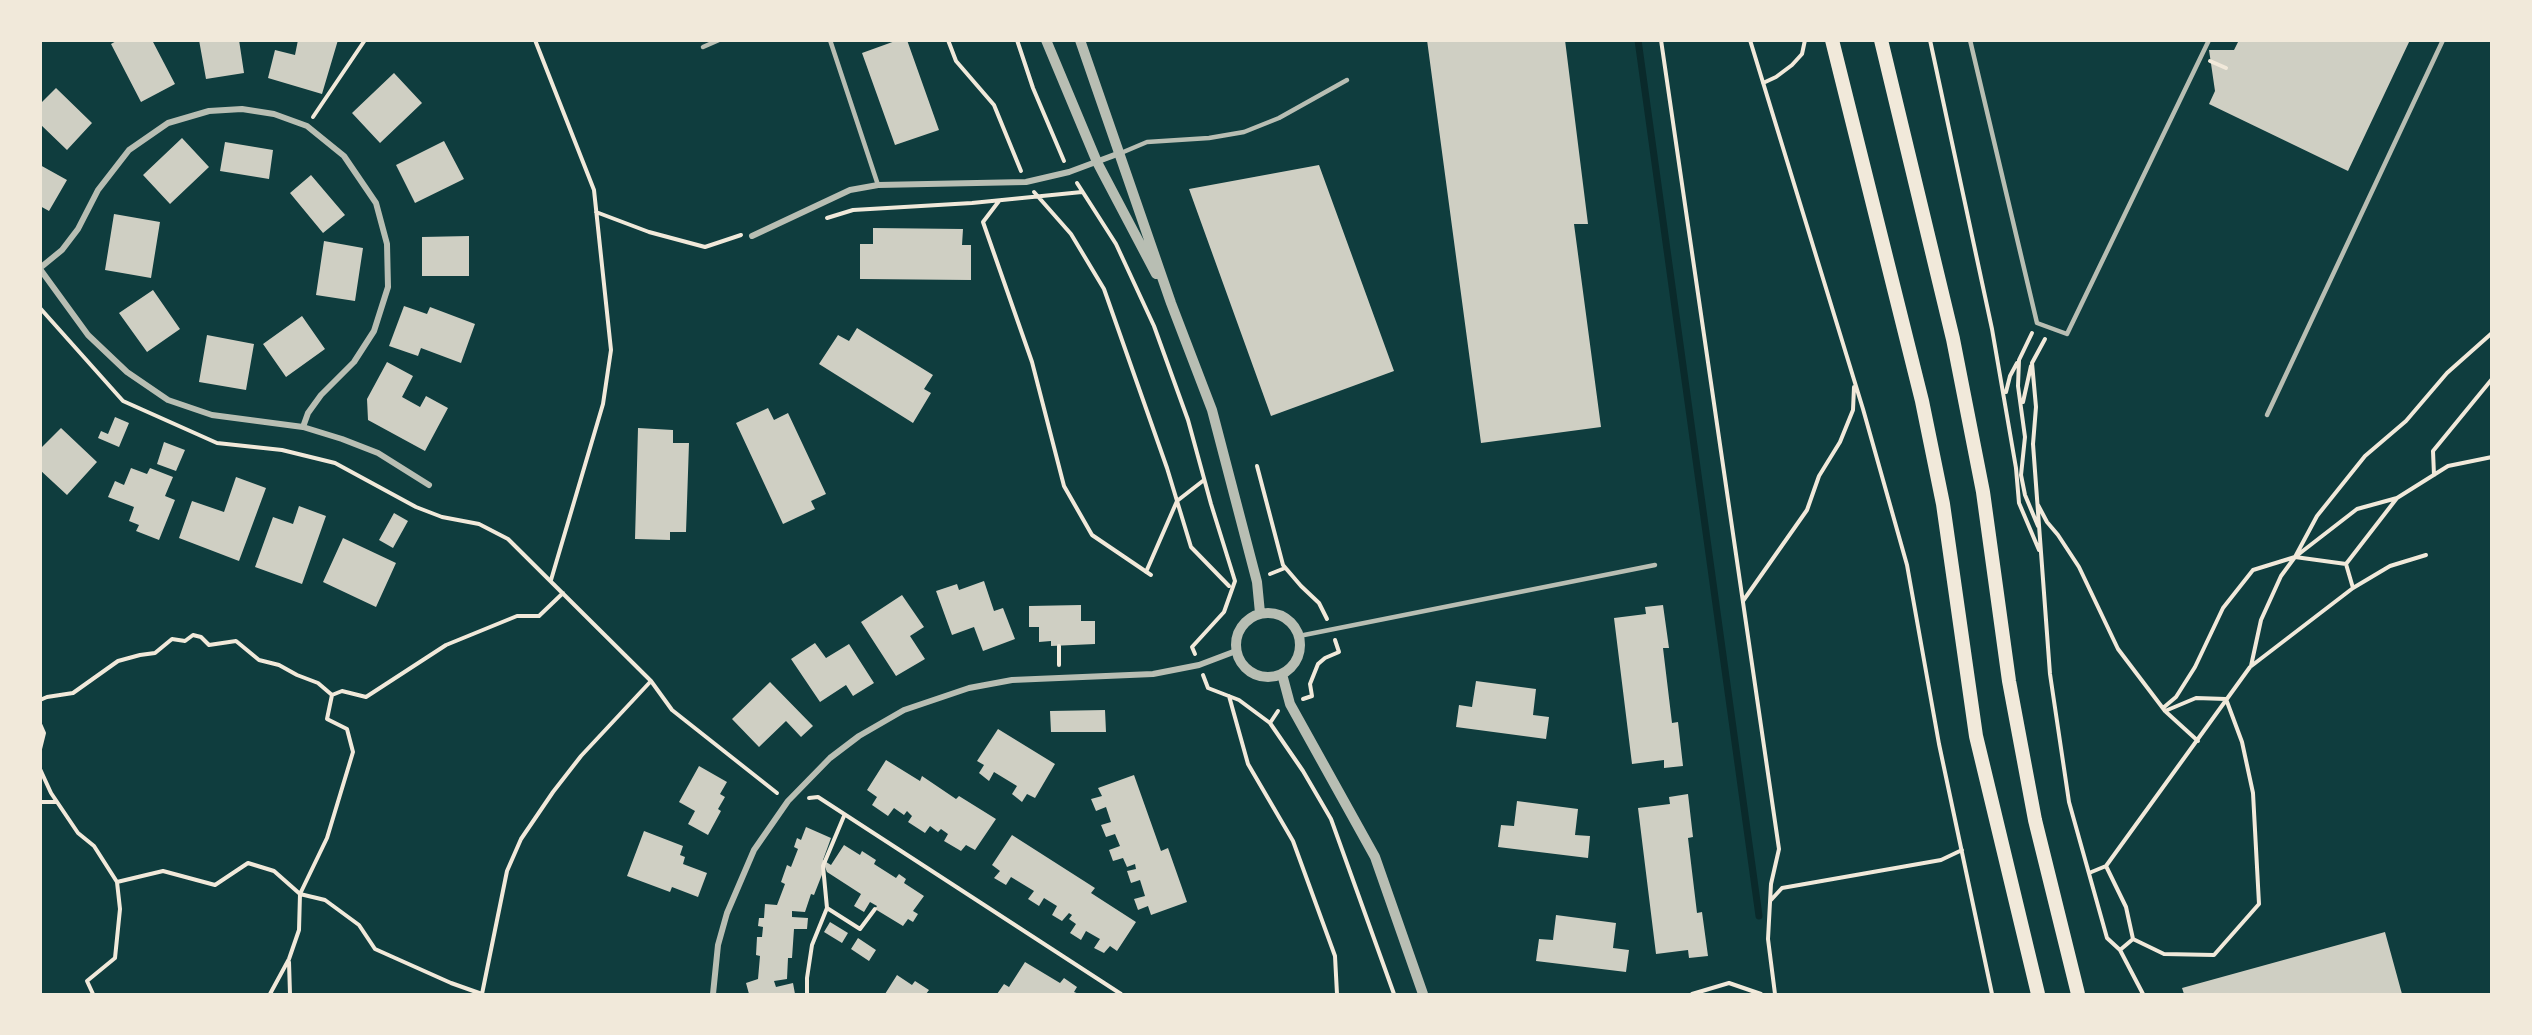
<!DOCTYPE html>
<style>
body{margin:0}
#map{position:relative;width:2532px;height:1035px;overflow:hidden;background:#0f3d3e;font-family:"IBM Plex Sans",sans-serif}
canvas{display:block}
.frame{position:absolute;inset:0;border:42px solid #f1e9da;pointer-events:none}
</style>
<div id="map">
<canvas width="2532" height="1035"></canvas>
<div class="frame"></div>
</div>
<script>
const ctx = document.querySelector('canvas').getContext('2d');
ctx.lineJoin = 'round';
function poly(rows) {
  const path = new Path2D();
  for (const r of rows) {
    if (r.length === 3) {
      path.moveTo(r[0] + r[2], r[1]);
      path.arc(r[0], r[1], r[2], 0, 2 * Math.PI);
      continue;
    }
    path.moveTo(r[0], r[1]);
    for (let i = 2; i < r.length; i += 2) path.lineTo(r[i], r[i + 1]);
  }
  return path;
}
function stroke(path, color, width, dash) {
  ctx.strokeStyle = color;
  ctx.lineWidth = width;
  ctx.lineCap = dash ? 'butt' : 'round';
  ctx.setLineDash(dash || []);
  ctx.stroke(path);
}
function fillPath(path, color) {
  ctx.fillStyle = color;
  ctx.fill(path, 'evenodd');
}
const stream = poly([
 [1638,40,1759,916]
]);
const building = poly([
 [118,40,152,40,175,84,141,102,111,44],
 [199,40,239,40,244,73,206,79],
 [298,40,338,40,322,94,268,78,275,50,295,55],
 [898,40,907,40,939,130,895,145,862,53],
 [1427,40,1565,40,1588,224,1574,224,1601,427,1481,443],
 [2239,40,2410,40,2348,171,2209,104,2215,91,2209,50,2234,50],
 [394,73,422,103,380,143,352,113],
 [56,88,92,123,67,150,40,124,40,104],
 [182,138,209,167,170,204,143,175],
 [444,141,464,179,415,203,396,165],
 [225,142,273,150,269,179,220,171],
 [40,165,67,180,49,211,40,206],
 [1319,165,1394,371,1271,416,1189,189],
 [311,175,345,215,323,233,290,193],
 [114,214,160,222,151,278,105,270],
 [873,228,963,229,962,245,971,245,971,280,860,279,860,244,873,244],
 [469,236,469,276,422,276,422,237],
 [324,241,363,248,355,301,316,295],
 [153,290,180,329,147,352,119,313],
 [404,306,427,314,430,307,475,324,461,363,421,348,418,356,389,346],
 [302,316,325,349,286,377,263,344],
 [857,328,933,375,924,389,931,393,913,423,819,364,838,335,849,341],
 [207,335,254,344,246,390,199,382],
 [387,362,413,376,402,397,420,407,426,396,448,408,425,451,368,420,367,399],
 [768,408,774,420,788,413,826,494,811,501,815,509,783,524,736,423],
 [115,417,129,423,119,447,98,438,101,431,108,434],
 [61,428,97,462,67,495,40,470,40,449],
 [638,428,673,430,673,443,689,443,686,532,670,532,670,540,635,539],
 [164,442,185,450,176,471,157,464],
 [131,468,147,474,150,468,173,477,165,496,175,500,159,540,136,531,139,525,129,521,134,507,108,497,115,481,124,485],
 [236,477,266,488,239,561,179,538,192,501,224,512],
 [299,506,326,516,302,584,255,567,273,517,293,524],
 [394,513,408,521,393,548,379,540],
 [343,538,396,563,376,607,323,582],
 [984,581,994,611,1003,608,1015,639,983,651,974,627,952,635,936,591,957,584,959,590],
 [902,595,924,627,910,636,925,659,896,676,861,622],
 [1081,605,1081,621,1095,621,1095,644,1051,646,1051,641,1039,642,1039,627,1029,627,1029,606],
 [1663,605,1669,648,1663,648,1672,723,1678,722,1683,766,1664,768,1664,760,1632,764,1614,618,1646,614,1645,607],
 [815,643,826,658,849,644,874,683,853,696,846,685,820,702,791,659],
 [1476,681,1536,689,1533,715,1549,717,1546,739,1456,727,1459,705,1472,707],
 [770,682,813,726,801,737,786,721,759,747,732,719],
 [1105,710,1106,732,1051,732,1050,711],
 [998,729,1055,764,1035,798,1027,794,1022,802,1012,794,1017,786,994,772,989,781,979,773,984,765,977,761],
 [886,760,920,781,922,776,956,799,959,796,996,819,975,850,966,845,961,851,944,841,948,834,941,829,938,832,930,826,925,833,908,822,912,816,907,811,904,815,894,808,888,816,872,805,877,797,867,790],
 [699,766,727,782,720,794,725,797,718,809,721,811,708,835,688,824,695,811,679,802],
 [1134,775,1161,851,1168,848,1187,902,1151,915,1148,906,1138,910,1134,899,1145,896,1140,880,1131,883,1127,871,1136,869,1135,864,1127,867,1123,858,1113,861,1109,850,1120,846,1115,834,1106,837,1101,825,1111,822,1106,807,1096,811,1091,799,1102,796,1098,788],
 [1688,794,1693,837,1688,838,1697,913,1702,912,1708,956,1689,958,1688,950,1656,954,1638,808,1670,804,1669,797],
 [1517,801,1578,809,1575,835,1590,836,1588,858,1498,847,1501,825,1514,826],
 [806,827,831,838,823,860,831,865,844,845,860,855,862,851,876,860,874,864,896,878,899,874,906,879,904,883,924,896,913,911,918,914,913,922,908,919,903,926,875,909,877,906,870,902,864,912,854,906,861,894,827,872,825,867,814,895,811,894,805,912,792,911,792,917,808,918,807,929,794,929,792,958,788,958,787,979,774,981,776,987,793,983,795,994,749,994,746,983,758,979,760,956,756,955,757,937,762,937,763,927,758,926,759,918,764,918,765,904,777,905,785,884,781,882,787,865,791,867,798,849,794,847,797,838,801,840],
 [644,831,683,846,680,855,685,857,683,864,707,873,698,897,672,887,670,892,627,876],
 [1012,835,1095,888,1091,893,1136,922,1117,951,1110,946,1104,953,1094,948,1100,939,1086,931,1081,940,1070,933,1076,924,1069,919,1072,915,1069,913,1062,921,1052,915,1057,906,1044,898,1039,906,1028,899,1034,891,1011,877,1006,885,994,878,1000,871,992,865],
 [1556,915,1616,923,1613,948,1629,950,1626,972,1536,961,1539,939,1553,940],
 [830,922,848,933,842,943,824,932],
 [2385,932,2402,994,2184,994,2182,988],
 [858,938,876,950,869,961,851,949],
 [1025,962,1060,983,1064,978,1077,987,1074,992,1079,994,997,994,1004,984,1009,987],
 [897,975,912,985,915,981,929,990,926,994,885,994]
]);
const path = poly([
 [535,40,594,190,611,350,603,404,551,580],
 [948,40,956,61,994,105,1021,171],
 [1017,40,1033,88,1064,161],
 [1661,40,1779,849,1771,884,1768,939,1775,994],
 [1750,40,1863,409,1907,565,1939,744,1992,994],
 [1930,40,1992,329,2016,468,2019,503,2039,550],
 [2210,61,2226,68],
 [1763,83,1776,77,1792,65,1802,54,1805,40],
 [313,117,365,40],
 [1077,183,1116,244,1154,326,1188,420,1211,504,1235,581,1224,612,1192,647,1195,654],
 [1034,192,1071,234,1104,289,1167,468,1191,547,1229,586],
 [999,201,983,222,1032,362,1064,486,1092,535,1151,575],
 [596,212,649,232,705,247,741,235],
 [827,218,853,210,972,203,1082,192],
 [40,308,123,401,217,443,282,450,335,463,416,507,442,517,479,524,508,539,651,681,672,710,777,793],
 [2032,333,2019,360,2018,386,2025,437,2021,475,2025,495,2038,526],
 [2045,339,2032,363,2036,407,2033,444,2050,674,2069,802,2107,938,2120,950,2143,994],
 [2006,392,2010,376,2017,363],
 [2023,402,2031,366],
 [1257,466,1283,565,1301,586,1319,603,1327,619],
 [2434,475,2433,451,2492,379],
 [2038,505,2047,522,2058,535,2079,567,2118,649,2165,711,2198,741],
 [2346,564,2397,498,2448,466,2492,457],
 [1146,572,1177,501,1204,480],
 [1270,574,1285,568],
 [2353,588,2390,566,2426,555],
 [1743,601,1807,510,1819,476,1840,442,1853,410,1854,387],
 [1059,665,1059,646],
 [2251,666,2261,620,2281,576,2295,557,2317,516,2365,456,2406,421,2447,373,2492,333],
 [1203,675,1208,688,1239,700,1270,723,1303,771,1331,819,1394,994],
 [1229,696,1248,764,1293,841,1335,956,1337,994],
 [1303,699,1312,696,1310,684,1318,664,1325,658,1339,652,1335,640],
 [40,700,47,697,73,693,118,661,140,655,155,653,172,639,185,641,193,635,201,637,209,645,236,641,259,660,279,665,297,675,318,683,332,695],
 [2163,708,2176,697,2195,667,2223,608,2253,570,2295,557,2357,509,2397,498],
 [1270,723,1278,711],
 [40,724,44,733,40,749],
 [40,769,51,793,78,833,94,846,117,882,163,871,215,885,248,863,274,871,300,894,325,900,359,925,375,949,451,983,482,994],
 [809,798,818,797,1121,994],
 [40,802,57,802],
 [2089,873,2106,866],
 [1771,900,1782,888,1941,860,1962,850],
 [827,908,860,929,875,909],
 [2133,939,2164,954,2214,955,2259,904,2253,793,2242,742,2226,699,2196,698,2165,711],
 [2120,950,2133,939,2126,907,2106,866,2250,667,2353,588,2346,564,2295,557],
 [289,962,290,994],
 [93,994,87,981,115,958,120,909,117,882],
 [270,994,289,959,299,930,300,894,327,838,353,752,347,729,327,719,332,695,342,691,366,697,446,645,517,616,539,616,563,593],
 [482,994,507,871,521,839,553,792,581,756,651,681],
 [807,994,807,978,812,945,827,908,823,866,844,816],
 [1692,994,1729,983,1761,994]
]);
const service = poly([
 [830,40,878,185],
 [1970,40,2037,323,2067,334,2209,40],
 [703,47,719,40],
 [1121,153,1147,142,1209,138,1244,132,1279,118,1347,80],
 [2267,415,2443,40],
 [1299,636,1655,565]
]);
const minor = poly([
 [752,236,850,190,878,185,1026,182,1069,172,1120,153],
 [40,268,62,250,78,229,98,190,129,150,168,123,209,111,242,109,274,114,307,126,344,156,376,203,387,244,388,287,374,331,354,362,321,395,308,413,303,427],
 [40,269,88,335,127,372,168,400,212,415,303,427,342,439,378,453,429,485],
 [713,994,718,945,727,913,754,850,788,801,830,758,859,736,904,710,969,688,1012,680,1153,674,1199,665,1236,651]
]);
const tertiary = poly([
 [1046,40,1097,162,1156,274],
 [1080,40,1171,303,1212,410,1257,582,1260,613],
 [1268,645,32],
 [1282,674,1290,704,1375,857,1423,994]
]);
const primary = poly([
 [1832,40,1922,401,1943,504,1976,736,2038,994],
 [1881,40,1953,339,1983,492,2009,681,2035,820,2078,994]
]);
stroke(stream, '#0a2a2b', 7);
fillPath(building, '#cfcfc3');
stroke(path, '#f1e9da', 4);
stroke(service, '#b8beb3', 4.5);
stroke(minor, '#b8beb3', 6);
stroke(tertiary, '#b8beb3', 10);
stroke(primary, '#f1e9da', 14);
</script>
